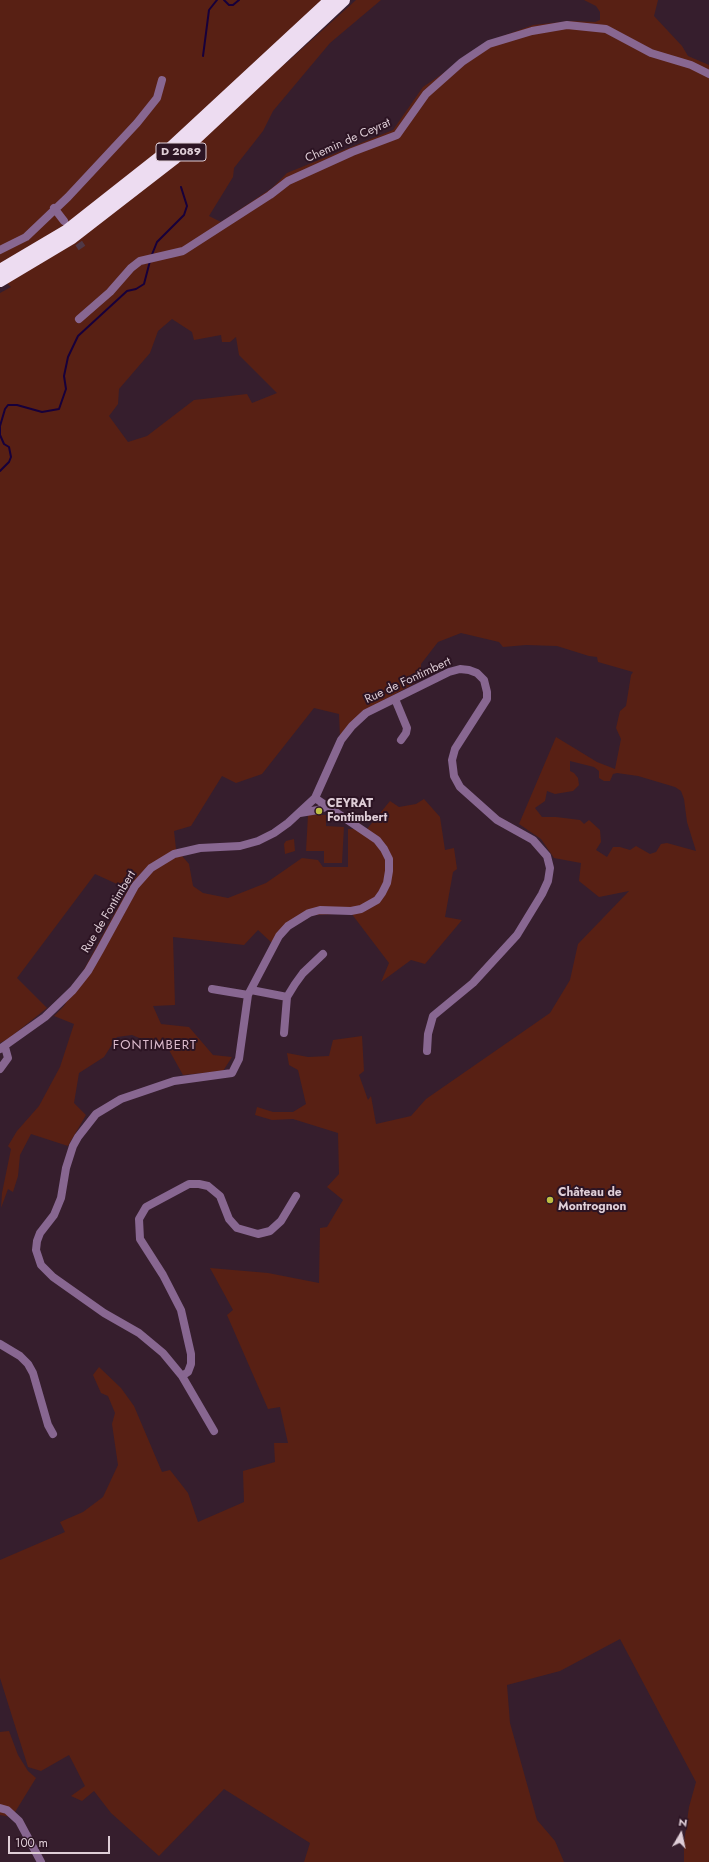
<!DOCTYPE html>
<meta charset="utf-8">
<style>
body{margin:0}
#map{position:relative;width:709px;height:1862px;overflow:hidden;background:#361e2d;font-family:Jost,sans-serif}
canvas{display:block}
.north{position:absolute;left:661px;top:1814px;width:40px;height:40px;-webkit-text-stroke:3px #2c1423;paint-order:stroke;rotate:9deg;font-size:11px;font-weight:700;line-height:16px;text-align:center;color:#dfced7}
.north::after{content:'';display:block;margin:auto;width:14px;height:18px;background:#dfced7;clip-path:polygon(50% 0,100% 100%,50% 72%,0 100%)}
.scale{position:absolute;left:8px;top:1836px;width:102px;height:18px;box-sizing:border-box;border:2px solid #dfced7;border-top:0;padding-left:5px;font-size:12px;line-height:14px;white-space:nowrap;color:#dfced7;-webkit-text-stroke:3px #2c1423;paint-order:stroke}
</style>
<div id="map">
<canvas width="709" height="1862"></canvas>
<div class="north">N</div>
<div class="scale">100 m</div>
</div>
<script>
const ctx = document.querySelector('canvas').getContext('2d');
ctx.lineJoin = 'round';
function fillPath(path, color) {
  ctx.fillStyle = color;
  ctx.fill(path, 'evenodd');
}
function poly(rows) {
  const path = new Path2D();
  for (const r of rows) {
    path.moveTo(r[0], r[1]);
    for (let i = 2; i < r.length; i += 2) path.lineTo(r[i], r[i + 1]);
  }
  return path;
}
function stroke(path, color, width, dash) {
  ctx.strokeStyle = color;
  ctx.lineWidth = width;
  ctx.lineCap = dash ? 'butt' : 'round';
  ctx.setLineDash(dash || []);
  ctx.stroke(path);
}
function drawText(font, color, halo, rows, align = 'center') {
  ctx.font = font + ' Jost,sans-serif';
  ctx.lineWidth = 4;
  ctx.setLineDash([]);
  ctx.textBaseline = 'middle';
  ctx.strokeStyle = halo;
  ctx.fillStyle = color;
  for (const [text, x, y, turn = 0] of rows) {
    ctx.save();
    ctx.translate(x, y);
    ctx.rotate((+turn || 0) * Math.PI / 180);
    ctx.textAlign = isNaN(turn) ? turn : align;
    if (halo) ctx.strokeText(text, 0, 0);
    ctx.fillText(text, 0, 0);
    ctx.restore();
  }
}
const green = poly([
 [0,0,333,0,285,64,356,0,381,0,330,43,273,111,263,131,234,168,233,177,209,216,221,222,272,188,287,173,393,130,423,87,492,40,533,25,571,21,595,22,600,20,600,12,596,6,584,0,658,0,654,16,682,46,688,56,709,65,709,1862,684,1862,684,1843,689,1807,696,1782,620,1639,560,1671,507,1685,510,1723,537,1820,555,1841,564,1862,304,1862,310,1843,224,1789,159,1856,111,1813,94,1791,82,1801,71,1796,85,1786,69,1755,41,1771,28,1767,0,1678,0,1560,65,1532,60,1522,83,1512,103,1497,118,1465,112,1424,115,1413,108,1396,101,1393,93,1375,99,1367,121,1388,134,1406,162,1472,170,1470,188,1493,198,1522,244,1502,243,1471,275,1462,274,1443,288,1443,280,1407,268,1409,227,1315,233,1310,210,1268,268,1273,319,1283,320,1228,327,1227,343,1200,327,1187,339,1174,338,1133,293,1119,272,1120,255,1115,257,1107,273,1112,293,1112,306,1104,298,1070,289,1065,287,1053,308,1057,329,1056,333,1040,362,1036,364,1071,359,1075,368,1100,371,1096,376,1124,411,1116,426,1099,550,1013,570,980,578,944,629,891,599,897,579,881,581,863,554,858,541,839,519,824,556,737,597,762,615,769,621,739,616,728,620,711,626,706,631,675,633,672,598,662,597,657,589,656,557,646,526,645,503,647,499,642,461,633,438,642,421,664,421,680,364,711,340,736,339,714,314,708,262,774,236,783,222,776,191,826,174,831,176,849,189,864,193,886,203,893,228,898,266,883,302,858,318,860,323,867,348,867,348,829,367,829,390,801,399,807,416,804,424,799,440,817,445,850,454,848,457,869,453,872,445,917,462,920,425,964,411,960,381,982,389,963,351,913,299,916,272,943,258,930,244,945,173,937,175,1005,153,1006,161,1024,189,1027,213,1055,232,1057,223,1071,183,1075,169,1050,132,1035,117,1037,104,1057,79,1073,74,1103,86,1115,68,1146,31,1134,20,1155,18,1176,13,1192,8,1189,1,1208,2,1193,11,1149,8,1146,17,1131,39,1106,60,1067,74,1024,54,1016,64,1006,128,889,95,874,17,978,47,1008,8,1039,0,1043,0,293,11,287,0,277],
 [172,319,192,332,194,340,221,335,222,342,230,342,236,337,239,355,277,393,252,403,247,394,194,400,147,436,128,442,109,416,118,404,119,389,150,353,158,331],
 [570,761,594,767,599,771,599,778,604,781,610,781,613,774,617,773,638,776,675,787,681,791,684,799,687,822,696,851,667,843,661,844,656,852,650,854,636,846,630,850,620,847,613,847,607,857,596,850,601,842,600,830,589,820,584,824,580,820,556,817,542,817,535,808,545,801,547,791,555,794,573,791,579,785,578,778,574,773,570,771],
 [308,815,326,815,326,826,344,827,342,863,324,863,324,851,306,851],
 [294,839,295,851,285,854,284,844,286,841],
 [9,1731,18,1755,28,1771,36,1778,12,1817,0,1815,0,1732]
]);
const stream = poly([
 [224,0,229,5,233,5,239,0],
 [203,56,209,10,217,0],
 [151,257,157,242,184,215,187,206,181,187],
 [0,426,5,409,8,405,17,405,42,412,59,409,66,389,64,376,68,357,78,336,127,291,136,289,144,284,150,261],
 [0,427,0,435,4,444,9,447,11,457,9,462,0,471]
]);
const minorTunnel = poly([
 [72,233,82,248]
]);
const minor = poly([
 [54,208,64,221],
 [0,250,26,237,68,197,137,123,157,98,162,80],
 [79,319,110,292,131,268,140,261,183,251,270,195,288,181,352,152,397,135,426,94,462,62,489,44,532,31,567,25,606,29,651,53,691,65,709,74],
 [395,699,407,728,406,733,401,740],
 [300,813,318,810,328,806],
 [212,989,248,995],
 [251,990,287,997,284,1033],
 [287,997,295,984,303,973,323,954],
 [0,1049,45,1017,73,990,88,971,100,950,135,886,151,868,174,854,200,848,240,846,258,841,274,833,288,823,315,798,341,740,352,726,366,713,449,672,460,669,469,670,477,673,484,680,487,692,487,699,455,749,452,760,454,776,460,787,497,820,533,840,547,856,550,868,548,881,542,894,517,935,473,983,433,1016,428,1034,427,1051],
 [0,1069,8,1058,5,1047],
 [0,1344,20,1356,28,1364,33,1373,48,1425,53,1434],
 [182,1376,188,1372,191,1364,191,1354,181,1310,163,1275,140,1239,139,1219,146,1207,189,1184,199,1184,208,1186,220,1196,229,1219,237,1228,258,1234,270,1231,281,1221,296,1196],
 [214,1431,182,1376,163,1353,139,1333,104,1313,53,1277,41,1265,36,1250,37,1241,40,1233,54,1215,61,1198,66,1168,73,1146,78,1137,96,1114,121,1099,174,1081,232,1073,239,1059,248,995,279,936,288,926,309,913,320,910,351,911,361,909,377,900,382,893,387,883,389,871,389,859,384,849,377,840,315,798],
 [0,1808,7,1810,19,1821,41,1862]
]);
const highway = poly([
 [0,270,66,231,165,153,330,0],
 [0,281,72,238,174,159,344,0]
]);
const markers = [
 [319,811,4,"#bdbf43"],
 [550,1200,4,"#bdbf43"]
];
const shields = [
 [181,152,50]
];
const shieldNames = [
 ["D 2089",181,152]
];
const streetNames = [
 ["Chemin de Ceyrat",348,141,-24],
 ["Rue de Fontimbert",408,681,-25],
 ["Rue de Fontimbert",109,912,-59]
];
const poiNames = [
 ["CEYRAT",327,804],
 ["Fontimbert",327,818],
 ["Château de",558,1193],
 ["Montrognon",558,1207]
];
const neighbourhoodNames = [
 ["FONTIMBERT",155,1046]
];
fillPath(green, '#582014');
stroke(stream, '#17003b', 2);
stroke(minorTunnel, '#4f3846', 8, [8, 4]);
stroke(minor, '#886791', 8);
stroke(highway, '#eddcf1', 12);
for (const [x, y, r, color] of markers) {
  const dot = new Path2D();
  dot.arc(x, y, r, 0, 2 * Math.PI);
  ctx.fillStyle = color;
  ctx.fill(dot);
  stroke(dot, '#2c1423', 1.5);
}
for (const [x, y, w] of shields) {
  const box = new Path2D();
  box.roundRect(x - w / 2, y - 9, w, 18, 3);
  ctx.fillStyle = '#2c1423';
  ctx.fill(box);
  stroke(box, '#dfced7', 1);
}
drawText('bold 11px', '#dfced7', null, shieldNames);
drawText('12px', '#dfced7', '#2c1423', streetNames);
drawText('bold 12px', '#dfced7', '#2c1423', poiNames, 'left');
ctx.letterSpacing = '1px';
drawText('13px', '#dcbbcd', '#2c1423', neighbourhoodNames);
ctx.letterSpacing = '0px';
</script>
